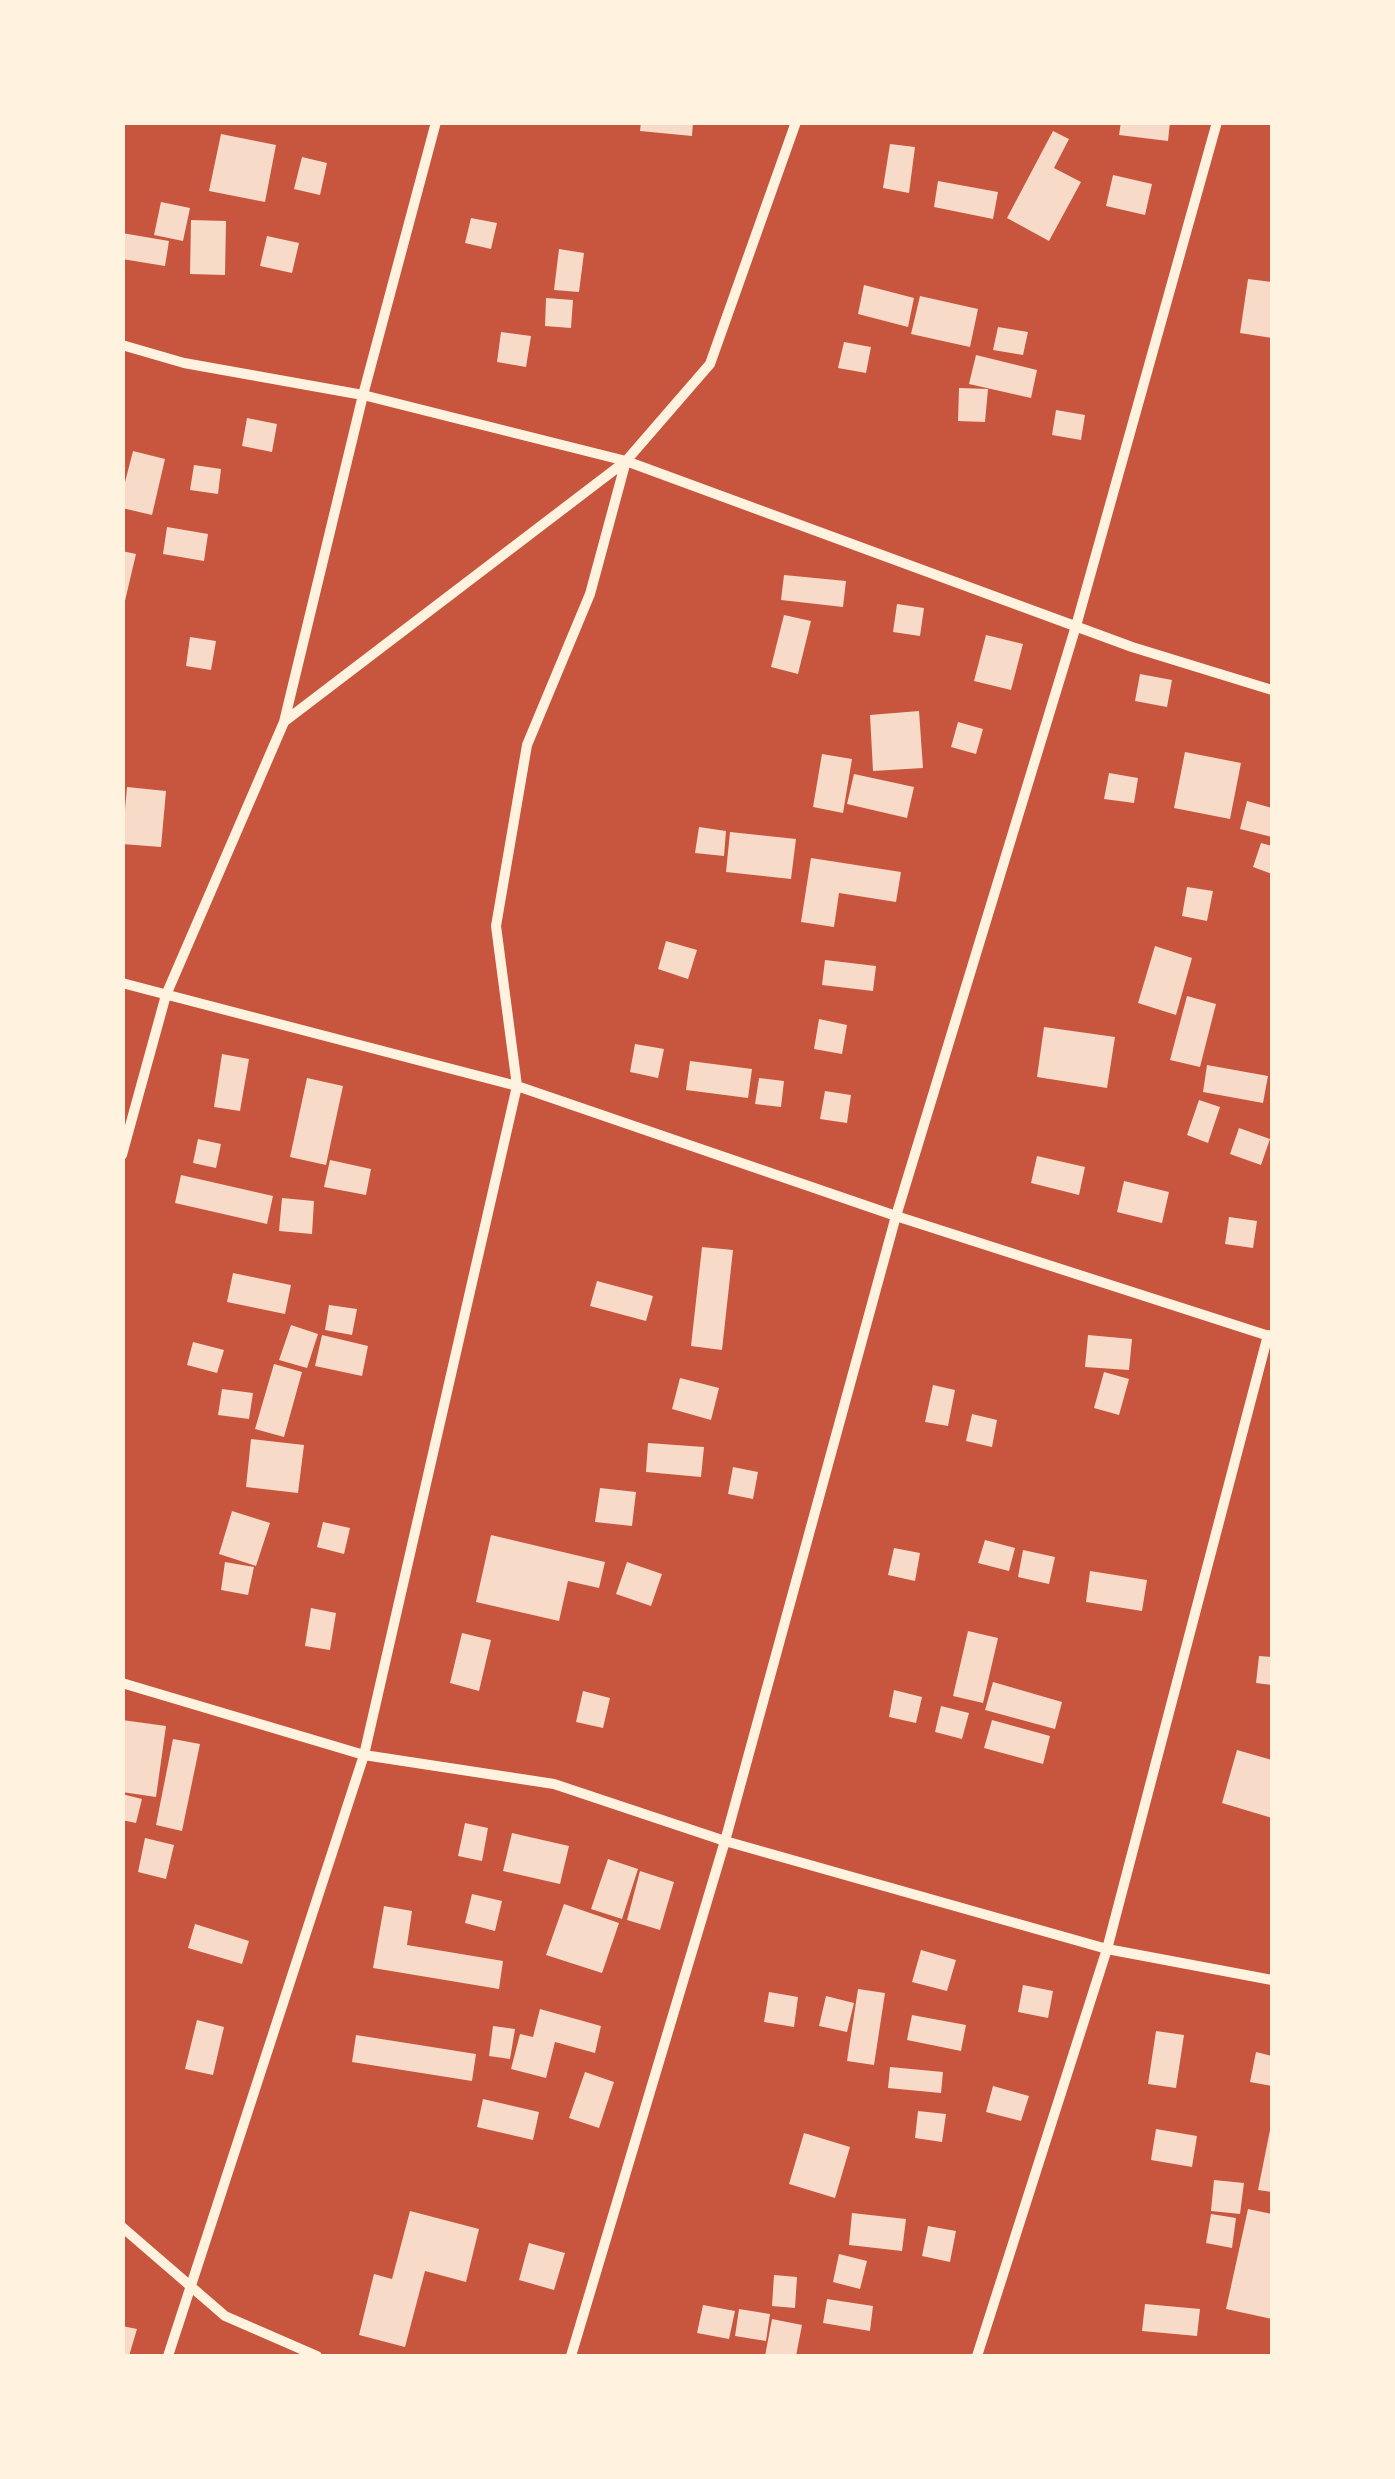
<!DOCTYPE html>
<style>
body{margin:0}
#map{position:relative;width:1395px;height:2479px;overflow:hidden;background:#c8553d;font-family:"Public Sans",sans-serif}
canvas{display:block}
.frame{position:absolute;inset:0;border:125px solid #fff3e0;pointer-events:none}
</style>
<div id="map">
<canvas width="1395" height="2479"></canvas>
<div class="frame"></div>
</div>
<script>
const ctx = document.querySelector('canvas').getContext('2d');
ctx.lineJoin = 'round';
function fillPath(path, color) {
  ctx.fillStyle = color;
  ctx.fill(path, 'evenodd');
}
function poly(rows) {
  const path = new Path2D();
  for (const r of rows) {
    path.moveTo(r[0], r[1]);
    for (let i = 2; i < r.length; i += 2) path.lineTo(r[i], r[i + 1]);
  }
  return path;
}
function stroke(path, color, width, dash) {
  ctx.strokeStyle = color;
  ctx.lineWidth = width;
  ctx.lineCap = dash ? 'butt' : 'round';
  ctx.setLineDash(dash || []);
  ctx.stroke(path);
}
const building = poly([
 [641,122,693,122,692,136,640,131],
 [1121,122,1170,122,1168,141,1119,135],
 [1053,131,1069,139,1054,168,1081,182,1049,241,1007,218],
 [221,134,276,145,265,202,209,191],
 [890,144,915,147,909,193,883,188],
 [302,157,327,163,320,195,294,189],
 [1113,175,1152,184,1145,215,1106,206],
 [938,181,998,192,993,219,934,207],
 [161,202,190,208,183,241,154,235],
 [471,218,497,223,491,249,465,243],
 [191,220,226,221,225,275,190,274],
 [122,233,169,241,165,266,122,259],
 [267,236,299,243,292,273,260,266],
 [559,249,584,253,579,292,554,290],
 [1248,279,1272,282,1272,338,1240,333],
 [864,285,914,298,908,327,858,314],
 [920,296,978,309,970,347,911,334],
 [546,298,573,300,571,328,545,326],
 [998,327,1028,332,1023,355,993,350],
 [501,332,531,336,526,367,497,362],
 [844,342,871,347,866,373,838,368],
 [976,355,1037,370,1031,398,969,384],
 [959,388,988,389,985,422,958,421],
 [1056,410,1085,415,1081,440,1052,435],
 [247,418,277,424,272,452,242,446],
 [133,451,165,459,152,515,122,508,122,494],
 [194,465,221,469,218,494,190,490],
 [167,527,208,534,204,561,163,554],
 [122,551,136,554,124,605,122,605],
 [784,575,846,581,843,607,781,600],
 [897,604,924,608,920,636,893,632],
 [784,615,811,621,798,674,771,667],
 [986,635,1023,644,1011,690,974,681],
 [190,637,216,641,211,670,186,666],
 [1140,674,1172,680,1167,707,1135,701],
 [919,711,923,768,873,771,870,715],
 [958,722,983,729,976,754,951,747],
 [1185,752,1241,763,1230,819,1174,808],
 [822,754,852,759,843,813,813,807],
 [1109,773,1138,778,1134,803,1104,799],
 [854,774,914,787,907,818,847,804],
 [127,787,166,791,161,847,122,844],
 [1247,801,1272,808,1272,837,1240,829],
 [699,827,726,831,724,856,695,853],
 [730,832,796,839,791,879,726,872],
 [1261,843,1272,846,1272,874,1253,867],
 [811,858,901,872,896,902,839,893,834,927,801,922],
 [1187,887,1213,891,1207,921,1182,916],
 [666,941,697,950,688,979,658,969],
 [1155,946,1192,958,1176,1015,1138,1003],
 [825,960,876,966,873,991,822,985],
 [1187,996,1216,1004,1200,1067,1170,1060],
 [819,1019,847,1025,842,1054,814,1049],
 [1044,1027,1115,1037,1107,1088,1037,1077],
 [635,1044,664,1049,658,1078,630,1072],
 [222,1054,249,1059,240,1111,214,1107],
 [690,1061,752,1069,748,1098,686,1090],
 [1207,1065,1268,1076,1263,1103,1203,1092],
 [307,1078,343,1086,326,1165,290,1157],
 [759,1078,784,1081,781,1107,755,1104],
 [825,1091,851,1095,847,1123,820,1119],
 [1199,1100,1220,1107,1208,1143,1187,1135],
 [1239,1128,1270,1139,1261,1165,1230,1154],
 [198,1139,221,1144,216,1168,193,1163],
 [1037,1156,1085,1167,1079,1195,1031,1183],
 [330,1160,371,1169,366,1195,324,1187],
 [181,1175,273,1196,267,1224,175,1203],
 [1124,1181,1169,1192,1162,1223,1117,1212],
 [282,1198,314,1201,312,1234,279,1231],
 [1229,1217,1257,1221,1253,1248,1225,1244],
 [702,1247,733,1250,722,1350,691,1346],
 [233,1273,291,1285,285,1314,227,1302],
 [597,1281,653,1296,646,1321,590,1306],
 [329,1305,357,1309,352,1335,325,1330],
 [291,1325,318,1334,307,1368,279,1360],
 [322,1335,368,1346,362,1376,315,1366],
 [1088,1335,1132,1339,1129,1370,1085,1367],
 [193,1342,224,1350,217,1373,187,1365],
 [274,1364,302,1372,284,1437,255,1429],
 [1104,1372,1129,1379,1119,1415,1094,1408],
 [680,1378,719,1388,711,1420,672,1409],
 [933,1385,955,1390,948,1426,925,1422],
 [222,1389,253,1393,249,1419,218,1415],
 [972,1414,997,1420,992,1447,966,1441],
 [251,1439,304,1445,298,1493,246,1487],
 [648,1443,704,1447,701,1477,646,1472],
 [733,1467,758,1472,753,1499,728,1494],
 [600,1488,636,1492,632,1526,595,1522],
 [232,1511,270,1523,256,1566,219,1554],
 [323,1522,350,1528,344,1554,317,1547],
 [491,1535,605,1562,599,1588,568,1581,559,1621,476,1602],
 [985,1540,1015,1548,1009,1571,978,1563],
 [894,1548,920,1553,915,1581,888,1575],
 [1023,1550,1055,1557,1049,1584,1018,1577],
 [225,1562,254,1567,248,1595,221,1590],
 [627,1562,662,1574,651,1606,616,1594],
 [1090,1571,1147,1580,1142,1611,1086,1602],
 [311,1608,336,1613,330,1650,305,1646],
 [968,1631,998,1638,983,1703,953,1696],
 [462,1633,491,1640,479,1691,450,1683],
 [1259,1656,1272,1657,1272,1685,1256,1683],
 [993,1682,1062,1702,1055,1729,985,1710],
 [894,1690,922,1697,916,1723,889,1717],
 [583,1691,610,1698,603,1728,576,1722],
 [941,1706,969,1713,962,1739,935,1732],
 [122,1720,166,1726,156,1797,122,1792],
 [992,1720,1050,1736,1043,1764,984,1748],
 [173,1739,200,1744,182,1831,156,1825],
 [1237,1750,1272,1760,1272,1818,1222,1803],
 [122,1794,142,1799,136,1823,122,1820],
 [465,1823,488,1828,482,1861,458,1856],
 [512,1833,569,1846,560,1884,503,1871],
 [145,1838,174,1845,166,1879,138,1872],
 [608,1859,638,1869,622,1919,591,1909],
 [640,1871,674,1882,660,1930,627,1920],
 [472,1894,502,1901,495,1931,465,1923],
 [564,1904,619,1923,602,1973,546,1955],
 [384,1906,412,1911,407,1945,503,1961,499,1989,373,1968],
 [195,1924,249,1941,242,1964,188,1948],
 [921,1950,956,1960,947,1991,912,1982],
 [1023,1985,1053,1991,1048,2018,1018,2012],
 [858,1989,885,1993,874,2065,847,2061],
 [769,1992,798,1997,794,2027,764,2022],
 [826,1996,854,2003,847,2032,819,2026],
 [540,2009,601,2026,595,2053,555,2042,546,2078,511,2069,520,2034,533,2037],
 [912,2015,966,2025,961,2051,907,2040],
 [197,2020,224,2027,213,2075,185,2069],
 [493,2026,515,2029,510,2059,489,2056],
 [1156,2031,1184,2035,1176,2088,1148,2084],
 [356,2035,476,2054,472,2081,352,2062],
 [1256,2052,1272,2056,1272,2086,1250,2082],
 [890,2067,943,2072,941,2093,888,2088],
 [585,2072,614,2082,599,2128,569,2118],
 [993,2086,1029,2096,1021,2121,986,2112],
 [483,2099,539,2112,533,2140,477,2127],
 [918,2111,946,2114,942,2142,915,2138],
 [1271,2125,1272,2125,1272,2192,1258,2190],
 [1156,2129,1197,2136,1192,2167,1151,2160],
 [804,2133,850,2147,835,2198,789,2184],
 [1214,2180,1244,2183,1240,2214,1211,2211],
 [1248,2209,1272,2214,1272,2319,1226,2309],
 [410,2211,479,2229,466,2282,425,2271,405,2347,359,2335,374,2274,392,2279],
 [852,2213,906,2219,902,2251,849,2245],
 [1211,2214,1236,2218,1232,2248,1206,2243],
 [928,2226,956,2231,950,2262,922,2256],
 [529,2243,565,2253,554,2290,519,2280],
 [839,2254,867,2261,860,2289,833,2282],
 [774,2275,797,2277,795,2308,772,2306],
 [827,2299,873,2306,870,2331,823,2323],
 [1145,2304,1200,2309,1197,2336,1142,2331],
 [703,2305,735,2311,729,2339,697,2333],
 [739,2309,770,2314,766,2341,735,2336],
 [772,2319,802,2325,796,2356,765,2356],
 [122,2326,137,2329,129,2356,122,2356]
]);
const minor = poly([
 [122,345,184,363,363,395,626,461,1132,647,1272,690],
 [285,721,626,461,710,364,796,122],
 [122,983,517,1086,896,1216,1272,1337],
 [122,1155,166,995,284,722,363,395,436,122],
 [122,1683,364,1755,554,1784,725,1841,1107,1949,1272,1980],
 [122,2227,225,2316,317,2356],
 [168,2356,364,1755,517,1086,496,926,527,745,590,594,626,461],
 [571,2356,725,1841,896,1216,1076,626,1217,122],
 [977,2356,1107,1949,1268,1335]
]);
fillPath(building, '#f7dbc8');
stroke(minor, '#fff3e0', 10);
</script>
